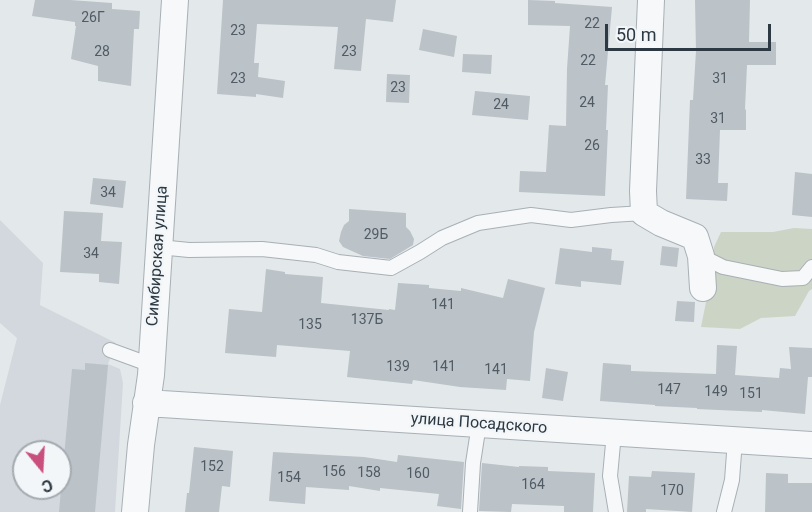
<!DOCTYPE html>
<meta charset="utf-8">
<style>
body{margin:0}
#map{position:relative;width:812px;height:512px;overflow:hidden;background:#e3e8eb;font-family:Roboto,sans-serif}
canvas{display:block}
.north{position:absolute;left:12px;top:440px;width:60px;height:60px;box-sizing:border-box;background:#f3f6f8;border:2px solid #a3aab0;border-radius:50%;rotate:162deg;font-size:16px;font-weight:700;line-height:24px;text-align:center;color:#2c3943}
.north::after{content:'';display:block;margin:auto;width:21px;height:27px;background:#c94f7d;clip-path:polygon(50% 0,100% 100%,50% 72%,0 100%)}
.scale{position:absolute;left:605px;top:24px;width:166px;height:27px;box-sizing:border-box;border:3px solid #2c3943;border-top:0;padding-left:8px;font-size:18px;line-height:21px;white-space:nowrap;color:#2c3943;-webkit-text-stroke:4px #f3f6f8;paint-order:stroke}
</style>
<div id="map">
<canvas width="812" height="512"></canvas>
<div class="north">С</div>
<div class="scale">50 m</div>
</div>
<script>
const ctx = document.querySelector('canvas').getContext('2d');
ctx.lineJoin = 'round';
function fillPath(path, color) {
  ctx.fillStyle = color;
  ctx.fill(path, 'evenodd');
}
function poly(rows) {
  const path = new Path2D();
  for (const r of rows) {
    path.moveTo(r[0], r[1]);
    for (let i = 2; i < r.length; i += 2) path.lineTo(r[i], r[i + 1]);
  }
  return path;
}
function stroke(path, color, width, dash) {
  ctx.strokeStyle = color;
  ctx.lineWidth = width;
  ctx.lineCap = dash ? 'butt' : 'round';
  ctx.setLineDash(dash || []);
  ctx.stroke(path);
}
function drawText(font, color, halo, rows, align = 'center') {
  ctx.font = font + ' Roboto,sans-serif';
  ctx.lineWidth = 4.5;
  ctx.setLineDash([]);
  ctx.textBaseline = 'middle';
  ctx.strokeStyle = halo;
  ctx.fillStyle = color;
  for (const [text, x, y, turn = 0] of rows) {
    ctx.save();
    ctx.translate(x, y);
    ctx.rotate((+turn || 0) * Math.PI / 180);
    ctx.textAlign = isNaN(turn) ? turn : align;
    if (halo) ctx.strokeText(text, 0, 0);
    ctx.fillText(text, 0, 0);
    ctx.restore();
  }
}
const built = poly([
 [0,220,43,263,40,305,116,343,108,364,120,369,123,383,115,512,0,512,0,405,17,338,0,323],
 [24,452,60,452,60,488,24,488]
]);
const green = poly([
 [794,228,812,229,812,289,809,291,795,316,761,318,740,329,701,327,706,302,713,283,714,247,721,232,773,232]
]);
const building = poly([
 [35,0,70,0,112,3,112,9,140,11,139,29,134,29,131,86,98,81,98,66,71,59,76,26,75,26,75,22,32,16],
 [223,0,396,0,393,22,366,19,361,71,334,69,338,27,257,24,254,63,259,63,258,77,285,81,283,98,256,94,256,97,217,94],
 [528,0,555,1,555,3,612,7,605,85,608,85,606,130,608,130,605,196,519,192,520,171,546,172,549,125,566,126,567,69,570,26,528,25],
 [695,0,750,0,749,42,776,42,776,65,747,65,745,109,746,110,746,130,720,130,718,183,728,183,727,201,686,199,690,100,693,100,696,51],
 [423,29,457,36,454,57,419,50],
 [463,54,492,55,491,74,462,72],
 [387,74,410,75,409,103,386,102],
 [475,91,530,96,528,120,472,115],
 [795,172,812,174,812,217,792,215],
 [93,178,126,181,123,208,90,204],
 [349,209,406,213,406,227,410,231,414,239,413,245,390,259,363,256,343,247,339,241,341,232,344,225,349,221],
 [64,211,103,213,101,241,122,242,119,284,99,282,99,274,60,272],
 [662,246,679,248,677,267,660,265],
 [592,247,612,249,611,260,624,261,621,285,581,281,581,287,555,284,560,248,592,252],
 [266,269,285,272,285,274,323,277,321,303,389,310,389,309,395,310,398,283,429,285,429,288,461,291,461,288,503,298,508,279,545,288,534,332,530,381,507,379,506,390,460,387,413,380,412,384,347,377,350,351,277,345,276,357,225,353,229,309,262,312],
 [677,301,695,302,694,322,675,321],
 [717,345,737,346,735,375,779,378,780,368,791,369,789,347,812,348,812,377,808,377,805,414,762,410,762,412,697,409,697,408,655,406,655,405,600,401,603,363,631,365,631,371,716,374],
 [85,363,108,365,95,512,59,512,72,369,85,370],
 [546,368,568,372,563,401,542,398],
 [194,447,233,451,230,487,222,486,219,512,185,512,187,493,189,493],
 [273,452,364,457,397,462,398,455,464,462,461,509,437,506,439,494,380,488,380,491,349,486,349,490,306,487,305,504,269,501],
 [482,463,519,467,519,466,548,467,548,471,595,473,593,512,564,512,564,506,512,504,511,512,479,511],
 [652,471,695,473,692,512,646,509,646,512,627,512,629,476,651,477],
 [766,473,788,474,788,483,812,483,812,512,765,512]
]);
const service = poly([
 [159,247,189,250,262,249,316,255,338,262,391,268,420,252,442,238,478,223,531,215,571,220,611,215,644,213],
 [701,256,723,267,782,279,803,278,812,267],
 [110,350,151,365],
 [614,433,610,476,616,512],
 [470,512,473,463,479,424],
 [724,512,732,480,735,440]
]);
const minor = poly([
 [651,0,643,191,644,213,661,223,695,237,701,256,703,288],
 [146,403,812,445],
 [135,512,141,445,151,375,175,0]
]);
const numberNames = [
 ["26Г",93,18],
 ["22",592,24],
 ["23",238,31],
 ["28",102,52],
 ["23",349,52],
 ["22",588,61],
 ["23",238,79],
 ["31",720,79],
 ["23",398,88],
 ["24",587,103],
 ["24",501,105],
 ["31",718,119],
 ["26",592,146],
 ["33",703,160],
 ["34",108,193],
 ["29Б",376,235],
 ["34",91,254],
 ["141",443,305],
 ["137Б",367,320],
 ["135",310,325],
 ["139",398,367],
 ["141",444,367],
 ["141",496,370],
 ["147",669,390],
 ["149",716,392],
 ["151",751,394],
 ["152",212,467],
 ["156",334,472],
 ["158",369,473],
 ["160",418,474],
 ["154",289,478],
 ["164",533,485],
 ["170",672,491]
];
const streetNames = [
 ["Симбирская улица",158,256,-86],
 ["улица Посадского",479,424,4]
];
fillPath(built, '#d2d8dd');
fillPath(green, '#ccd4c5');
fillPath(building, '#bbc2c8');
stroke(service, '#a8b0b5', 16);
stroke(minor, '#a8b0b5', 28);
stroke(service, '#f6f8f9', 14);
stroke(minor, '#f6f8f9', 26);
drawText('14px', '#505b64', null, numberNames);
drawText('16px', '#2c3943', '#f3f6f8', streetNames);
</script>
